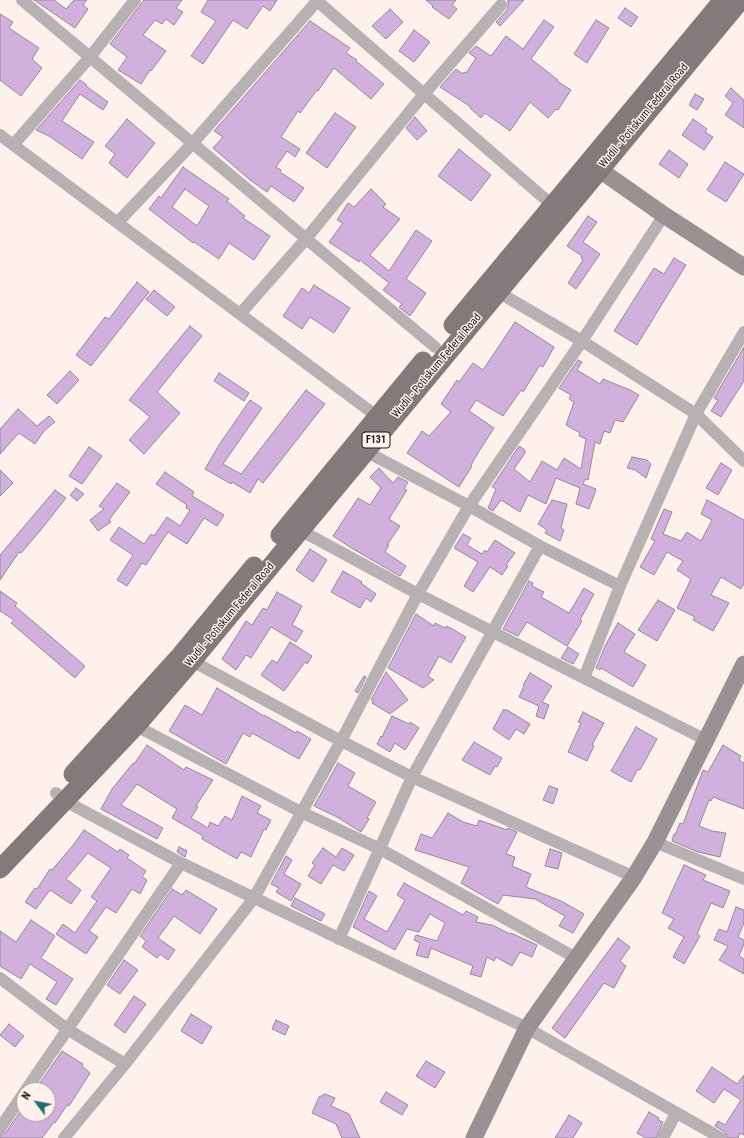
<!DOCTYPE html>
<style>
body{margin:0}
#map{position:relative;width:744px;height:1138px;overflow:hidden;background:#fef1eb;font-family:"Roboto Condensed",sans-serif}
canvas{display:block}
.north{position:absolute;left:16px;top:1082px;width:40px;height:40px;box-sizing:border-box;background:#fef1eb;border:1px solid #a49b96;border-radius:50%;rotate:302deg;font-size:11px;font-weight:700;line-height:16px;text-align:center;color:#1e1917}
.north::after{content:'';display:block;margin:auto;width:14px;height:18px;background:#236e75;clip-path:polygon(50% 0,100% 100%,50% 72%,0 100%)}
</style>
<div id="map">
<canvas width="744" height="1138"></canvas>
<div class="north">N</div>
</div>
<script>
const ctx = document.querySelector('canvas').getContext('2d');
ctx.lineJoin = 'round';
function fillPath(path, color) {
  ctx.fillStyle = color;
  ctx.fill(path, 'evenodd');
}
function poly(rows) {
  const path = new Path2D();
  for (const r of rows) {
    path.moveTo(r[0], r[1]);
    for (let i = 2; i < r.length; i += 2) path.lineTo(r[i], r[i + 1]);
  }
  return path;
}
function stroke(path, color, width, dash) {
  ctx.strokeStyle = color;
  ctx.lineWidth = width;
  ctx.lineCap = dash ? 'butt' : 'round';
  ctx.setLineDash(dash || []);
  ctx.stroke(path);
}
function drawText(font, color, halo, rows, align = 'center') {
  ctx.font = font + ' "Roboto Condensed",sans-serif';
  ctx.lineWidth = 3;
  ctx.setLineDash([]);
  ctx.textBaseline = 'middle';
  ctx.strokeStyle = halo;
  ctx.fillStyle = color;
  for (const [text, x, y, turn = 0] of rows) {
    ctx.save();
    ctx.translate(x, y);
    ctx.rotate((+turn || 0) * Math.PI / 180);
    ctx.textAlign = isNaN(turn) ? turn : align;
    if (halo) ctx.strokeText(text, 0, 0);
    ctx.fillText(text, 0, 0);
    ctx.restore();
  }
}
const building = poly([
 [34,0,54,0,66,9,74,0,87,0,83,5,88,9,75,28,34,0],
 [144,0,182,0,176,8,183,12,174,25,166,19,162,24,155,20,143,35,166,51,151,71,150,70,141,84,118,70,127,57,110,44,144,0],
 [208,0,277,0,270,11,263,6,247,29,233,20,203,64,191,56,216,21,201,12,208,0],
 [426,0,456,0,452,5,457,9,449,19,432,7,433,6,426,0],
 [508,0,524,0,500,26,496,22,507,10,508,6,508,0],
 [625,8,638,17,631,27,618,18,625,8],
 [390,9,403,22,386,39,372,26,390,9],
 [0,14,13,22,9,28,39,48,32,59,42,68,21,96,0,80,0,14],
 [544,20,554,27,531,59,558,80,557,81,571,90,558,110,556,109,548,118,530,102,510,131,485,113,481,118,470,108,471,107,440,87,456,69,463,74,464,72,466,73,476,58,469,53,476,46,491,56,506,36,523,49,544,20],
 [596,20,609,28,587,63,574,54,596,20],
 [310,21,350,48,346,53,357,60,356,61,384,84,371,99,334,68,318,91,317,90,300,113,298,111,281,137,300,149,295,157,287,151,276,167,281,170,280,172,304,188,294,202,271,186,267,192,250,180,213,148,223,137,214,131,310,21],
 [414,30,430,42,414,62,399,51,414,30],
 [80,80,87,85,86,86,108,102,103,110,80,94,62,121,94,142,82,159,49,136,36,130,80,80],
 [731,88,744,100,744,128,725,115,733,103,725,96,731,88],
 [695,94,704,99,697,110,689,105,695,94],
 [335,113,356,127,327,168,306,153,335,113],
 [415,117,427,131,417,140,406,128,415,117],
 [127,119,155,143,127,178,109,163,115,154,105,146,127,119],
 [693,119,707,129,705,132,713,137,704,150,682,135,693,119],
 [459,149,491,175,471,201,438,176,459,149],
 [669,150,688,164,679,178,659,164,669,150],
 [725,162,744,174,726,202,707,190,725,162],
 [183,167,229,199,227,201,245,216,243,218,270,236,254,260,229,243,219,259,194,242,193,243,149,209,159,196,161,198,183,167],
 [185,189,209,206,197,226,172,207,185,189],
 [371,189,386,204,383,207,400,219,370,255,389,271,416,230,432,241,406,279,426,293,410,316,399,307,402,304,383,290,389,283,360,260,359,262,329,242,343,223,337,220,348,203,354,207,371,189],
 [588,216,597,222,583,242,600,254,576,289,568,283,583,260,581,258,582,256,567,246,588,216],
 [674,258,686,265,637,345,614,331,654,268,664,274,674,258],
 [137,282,149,292,91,366,76,355,105,317,109,319,137,282],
 [314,285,350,308,334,333,310,317,302,329,283,316,302,288,309,293,314,285],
 [154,290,175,307,167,316,146,299,154,290],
 [515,322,554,347,543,367,540,365,523,392,521,390,503,416,476,400,469,411,494,428,478,453,471,465,472,466,459,487,407,453,422,431,429,436,451,412,441,404,457,380,459,382,473,363,483,370,515,322],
 [190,326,202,336,157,392,180,413,144,454,129,440,150,417,129,400,190,326],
 [744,347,744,381,721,417,711,411,718,400,714,398,744,347],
 [578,360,582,362,577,370,600,384,603,379,630,390,639,395,623,422,615,420,610,433,604,431,600,444,595,442,588,480,585,479,583,484,596,489,589,509,576,504,580,488,556,478,546,504,528,495,520,512,501,500,493,511,488,508,496,489,492,487,519,446,525,450,525,453,514,469,530,482,542,461,557,470,564,458,581,469,586,439,579,436,580,433,566,425,574,402,569,399,571,395,559,388,578,360],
 [70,371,79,380,57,404,47,395,70,371],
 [219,373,249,393,244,401,214,381,219,373],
 [306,390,325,404,263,483,258,479,250,493,232,482,231,484,205,469,219,445,250,400,262,408,223,464,241,474,306,390],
 [18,409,37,426,49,416,55,422,44,431,35,444,19,433,0,454,0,429,18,409],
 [89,447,102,456,82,484,69,476,89,447],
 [632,457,647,460,651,464,646,478,635,470,627,468,632,457],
 [721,463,732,470,718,495,706,488,721,463],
 [379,468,393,483,398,477,408,482,404,489,407,490,389,519,400,526,387,545,389,545,385,552,406,566,400,576,353,549,333,536,358,498,370,505,381,488,370,477,379,468],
 [0,470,13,483,0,496,0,470],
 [165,472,194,492,192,496,224,515,217,526,204,518,187,544,168,532,146,565,142,563,127,586,117,580,133,555,110,540,119,527,144,544,151,534,154,536,167,517,180,526,190,510,186,508,187,505,156,484,165,472],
 [117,483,130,492,109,520,111,522,98,531,90,520,104,509,99,506,117,483],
 [76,488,84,494,77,501,70,495,76,488],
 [55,490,66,498,40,531,21,553,19,552,0,580,0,555,55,490],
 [552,500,567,504,561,528,564,530,560,541,545,533,547,530,538,524,552,500],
 [707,500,744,520,744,584,741,589,721,577,711,595,729,603,713,631,693,620,695,617,677,608,691,579,677,570,683,561,667,552,654,575,640,567,655,541,651,539,664,509,672,512,663,534,681,541,687,532,701,541,712,520,701,514,707,500],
 [463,534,471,538,467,545,482,554,485,550,487,552,495,540,515,553,506,565,508,566,502,575,490,567,473,592,464,586,478,562,454,548,463,534],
 [310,549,327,560,313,582,296,570,310,549],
 [343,571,362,582,361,583,376,594,371,602,366,598,360,608,331,592,343,571],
 [529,581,533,583,532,586,544,592,541,597,569,613,584,588,594,594,580,620,582,621,567,646,527,622,518,636,503,629,529,581],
 [0,591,17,603,15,606,85,666,75,678,11,623,14,620,0,611,0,591],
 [277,592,302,606,292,625,303,631,296,642,271,627,251,658,246,655,236,670,222,659,246,621,252,625,263,608,267,610,277,592],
 [658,600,675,610,657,641,638,630,658,600],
 [416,614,434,626,435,623,445,628,447,626,466,637,451,663,439,656,428,676,434,680,423,688,388,668,416,614],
 [618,623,635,634,624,652,646,665,633,687,601,668,600,670,596,668,605,646,618,623],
 [290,642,312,656,307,664,305,662,284,691,261,675,272,660,277,663,290,642],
 [568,647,579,654,573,664,561,658,568,647],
 [386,672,408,700,390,714,372,703,374,702,371,700,386,672],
 [530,673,552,686,542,702,549,705,544,719,536,716,539,706,519,697,524,686,523,685,530,673],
 [364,676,366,677,358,693,355,691,364,676],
 [217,688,264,716,264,715,296,733,297,731,311,739,299,759,252,733,250,737,243,733,226,764,169,731,185,705,202,715,217,688],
 [503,710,507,710,530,724,524,734,516,729,509,740,493,729,503,710],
 [583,712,604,723,592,745,594,746,587,761,568,752,581,723,578,722,583,712],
 [392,716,409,724,410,722,419,728,405,750,395,743,390,752,377,744,381,736,382,737,392,716],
 [636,727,657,739,640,770,638,769,631,782,611,771,636,727],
 [474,742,502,758,497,767,495,766,490,775,462,760,474,742],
 [147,745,184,770,186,767,213,780,196,806,198,807,191,818,208,828,210,822,218,826,225,816,232,820,242,796,261,806,257,813,271,820,266,830,264,829,251,857,241,852,237,859,202,839,203,836,172,818,177,809,137,784,121,805,163,828,157,839,101,809,112,789,133,763,134,764,147,745],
 [723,745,741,756,739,760,744,763,744,809,713,797,711,801,709,800,699,826,712,831,726,833,720,857,698,852,672,841,674,834,675,835,680,823,683,824,703,770,708,772,723,745],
 [338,763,355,773,348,786,376,802,367,818,369,819,361,832,337,817,314,806,338,763],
 [549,786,558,789,553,804,543,800,549,786],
 [448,813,463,822,477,826,479,820,507,830,508,828,517,832,506,854,515,857,512,866,531,874,526,887,561,901,584,914,573,933,559,926,565,916,535,899,503,895,498,904,461,883,469,867,415,850,421,834,432,838,448,813],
 [84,830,118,852,120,849,129,855,127,858,146,871,142,877,147,880,140,894,132,889,116,913,106,907,89,931,98,937,86,954,56,934,63,924,75,933,97,901,91,897,111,868,88,853,66,879,81,890,71,904,50,890,36,909,25,902,35,888,37,889,50,869,52,870,74,844,84,830],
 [179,847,187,851,185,857,177,852,179,847],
 [323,848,336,857,342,848,354,855,344,871,333,865,321,884,308,876,315,865,312,863,323,848],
 [550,849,562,853,558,869,545,866,550,849],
 [286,856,292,860,284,874,301,884,291,901,276,892,279,888,271,884,286,856],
 [684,865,706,875,703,880,730,891,723,908,711,903,697,934,700,936,684,964,673,957,684,937,668,928,674,919,662,913,684,865],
 [404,883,463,915,466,911,478,917,476,922,492,925,510,934,511,933,537,945,532,957,520,952,512,966,496,957,494,961,487,957,481,977,470,974,473,966,431,948,428,958,416,955,420,943,414,940,416,935,437,941,445,923,430,914,419,932,407,929,395,950,353,927,369,891,377,896,364,919,387,932,405,900,397,895,404,883],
 [172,889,182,895,186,890,217,909,200,934,174,916,158,938,175,950,168,960,160,954,157,958,142,947,146,941,140,936,172,889],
 [295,898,325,914,321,921,291,906,295,898],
 [736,907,744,910,744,923,738,937,744,940,744,944,739,956,744,959,744,974,719,960,728,946,714,940,719,929,727,932,736,907],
 [31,920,55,936,41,958,73,979,56,1005,46,999,57,982,30,964,21,979,0,966,0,931,16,942,31,920],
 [618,938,630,947,620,961,626,966,614,988,604,983,565,1038,552,1028,618,938],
 [124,960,138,970,120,994,107,985,124,960],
 [134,996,146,1004,125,1033,114,1025,134,996],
 [191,1014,212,1027,202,1044,181,1031,191,1014],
 [276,1020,289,1026,285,1035,272,1029,276,1020],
 [9,1024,24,1036,15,1047,0,1035,9,1024],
 [62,1051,83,1064,82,1066,90,1073,69,1106,67,1105,55,1123,54,1122,42,1138,0,1138,0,1135,6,1132,24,1106,24,1114,48,1114,48,1090,35,1090,62,1051],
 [426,1061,445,1072,435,1088,416,1076,426,1061],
 [712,1067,737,1084,744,1075,744,1135,740,1133,738,1138,728,1138,725,1132,715,1126,718,1121,725,1125,741,1100,724,1089,714,1103,696,1091,712,1067],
 [386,1092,408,1105,402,1115,380,1102,386,1092],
 [325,1094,335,1098,331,1106,349,1114,360,1138,342,1138,336,1124,312,1113,319,1097,325,1094],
 [649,1112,659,1118,658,1120,663,1122,656,1138,646,1138,637,1133,649,1112],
 [569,1115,582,1123,573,1138,555,1138,569,1115]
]);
const street = poly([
 [22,0,435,347],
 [316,0,552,205],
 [0,135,382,420],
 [14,144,90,57,135,0],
 [118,222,192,144,318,0],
 [498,292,582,341,696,414,744,461],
 [240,314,305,240,424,94,501,5],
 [367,452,469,506,540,546,620,586],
 [300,530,418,594,706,740],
 [192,661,341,741,412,777,634,877],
 [584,678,620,586,696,414,744,332],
 [136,726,301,812,380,849,576,958],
 [56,793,65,801,181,863,527,1028,721,1138],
 [655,842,744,879],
 [339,939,412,777,540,546],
 [0,978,67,1029,125,1064],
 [26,1090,181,863],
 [0,1128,24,1093],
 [64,1138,125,1064,254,898,341,741,418,594,469,506,582,341,664,215],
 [663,1138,676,1113]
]);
const secondary = poly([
 [600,170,664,215,744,267],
 [474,1138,527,1028,634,877,655,842,744,664]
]);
const primary = poly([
 [453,325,723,0],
 [280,535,423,361],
 [73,774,179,657,254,566],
 [0,869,136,726,192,661,741,0]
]);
const shields = [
 [376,440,28]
];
const shieldNames = [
 ["F131",376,440]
];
const streetNames = [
 ["Wudil - Potiskum Federal Road",644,116,-50],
 ["Wudil - Potiskum Federal Road",437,366,-50],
 ["Wudil - Potiskum Federal Road",230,615,-50]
];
fillPath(building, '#d1b0de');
stroke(building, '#928b95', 1);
stroke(street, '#b8b1b3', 12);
stroke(secondary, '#9a9193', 17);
stroke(primary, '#85797c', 19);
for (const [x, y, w] of shields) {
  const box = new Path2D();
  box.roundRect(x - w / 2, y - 8, w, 16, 3);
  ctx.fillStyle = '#fef1eb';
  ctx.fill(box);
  stroke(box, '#1e1917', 1);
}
drawText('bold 10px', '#1e1917', null, shieldNames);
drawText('11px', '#1e1917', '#fef1eb', streetNames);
</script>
